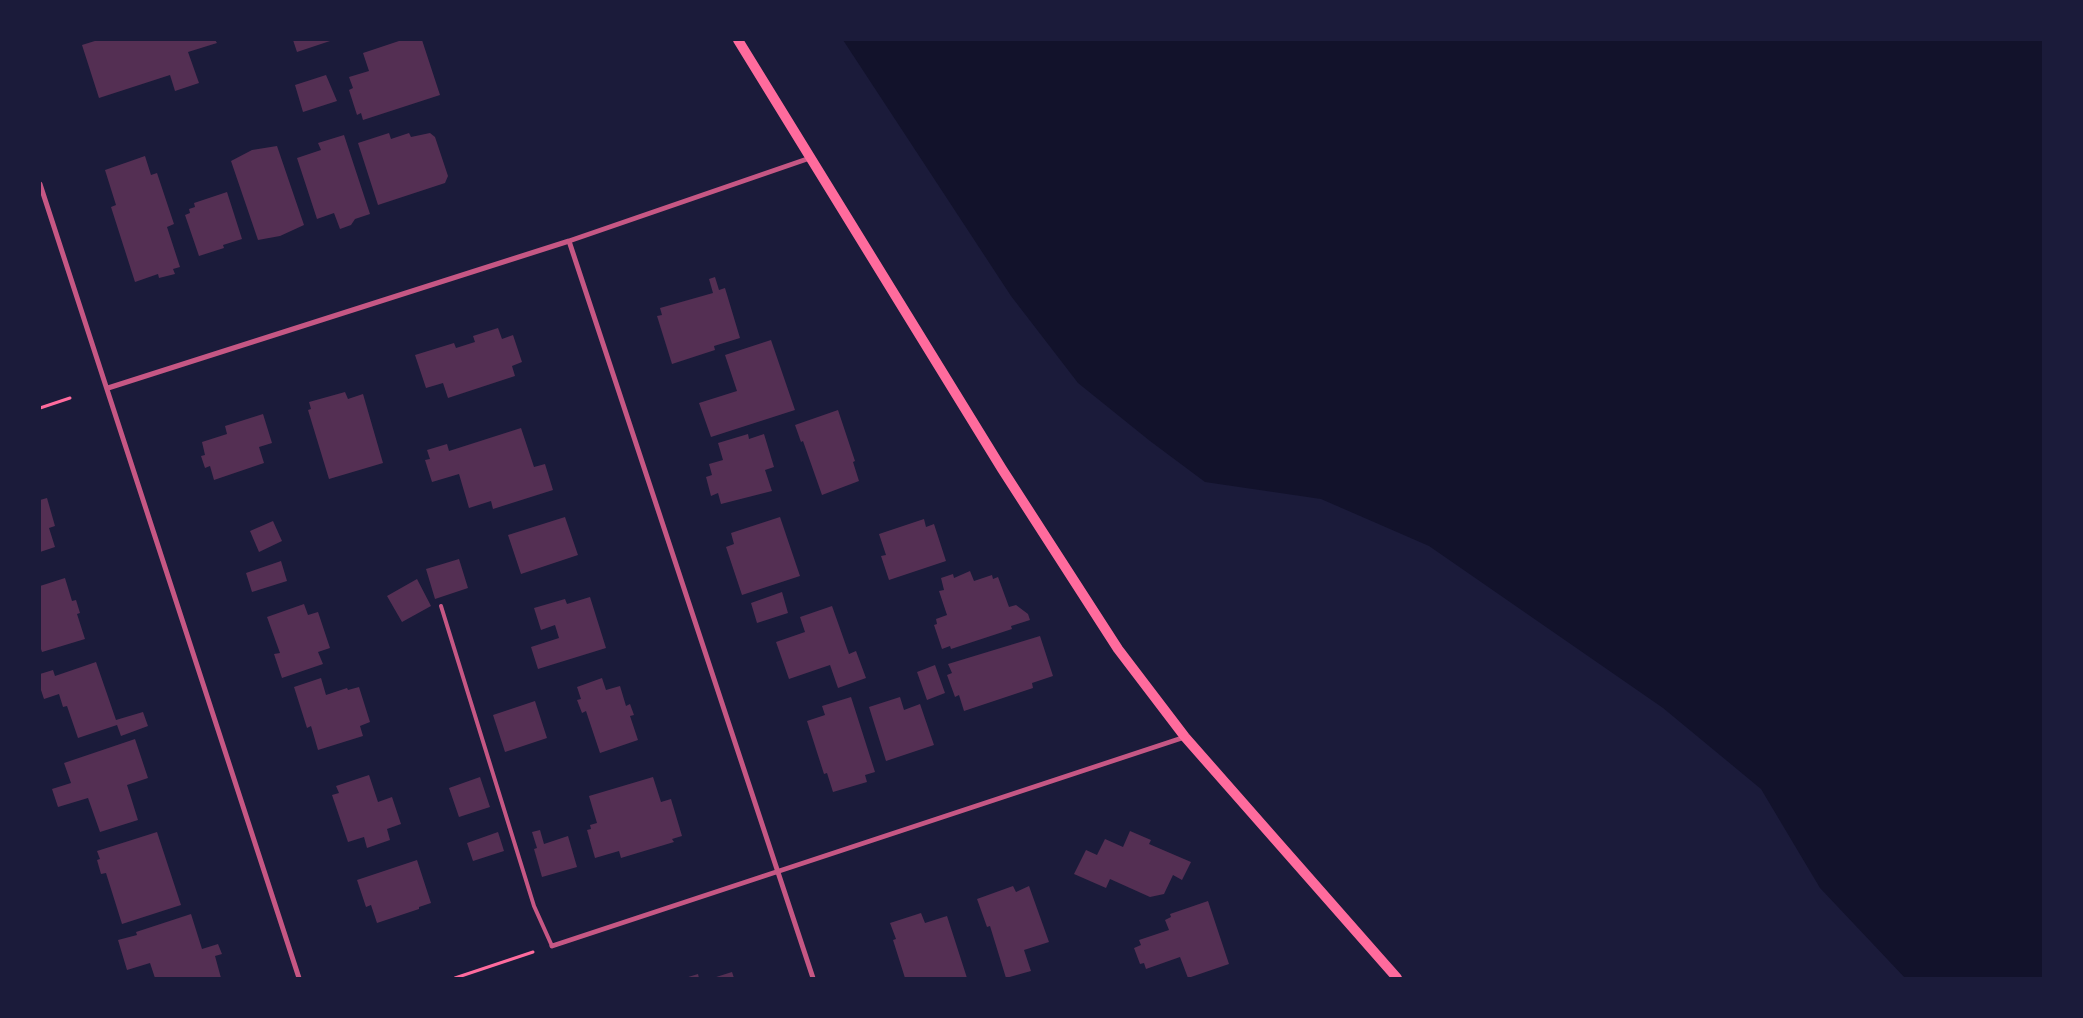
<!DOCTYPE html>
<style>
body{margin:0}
#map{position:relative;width:2083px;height:1018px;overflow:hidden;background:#1b1b3a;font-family:Rubik,sans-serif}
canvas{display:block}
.frame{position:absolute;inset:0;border:41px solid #1b1b3a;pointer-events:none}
</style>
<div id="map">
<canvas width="2083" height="1018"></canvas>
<div class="frame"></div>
</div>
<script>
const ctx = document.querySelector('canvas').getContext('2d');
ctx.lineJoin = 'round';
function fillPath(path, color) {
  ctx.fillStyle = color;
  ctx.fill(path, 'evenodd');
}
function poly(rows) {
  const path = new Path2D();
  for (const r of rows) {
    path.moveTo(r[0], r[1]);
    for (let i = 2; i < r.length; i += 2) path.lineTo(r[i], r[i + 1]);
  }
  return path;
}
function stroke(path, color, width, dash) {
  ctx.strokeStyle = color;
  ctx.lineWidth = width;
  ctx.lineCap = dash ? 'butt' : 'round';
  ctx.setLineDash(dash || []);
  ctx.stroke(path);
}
const water = poly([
 [843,40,2043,40,2043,978,1905,978,1820,888,1761,789,1663,708,1429,546,1321,499,1205,482,1150,441,1078,383,1011,296]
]);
const building = poly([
 [98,40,215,40,217,43,188,52,199,83,175,91,170,75,99,98,82,45],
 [293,40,333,40,297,52],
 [402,40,422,40,440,95,363,120,361,113,357,115,349,90,353,88,349,77,369,71,363,53],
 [326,75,337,101,303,112,295,85],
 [389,133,391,139,409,133,411,137,430,133,435,137,448,176,445,183,378,205,358,143],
 [344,135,370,214,355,219,351,225,340,229,334,213,317,219,297,158,321,150,318,143],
 [277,146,304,225,280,236,258,240,231,161,252,150],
 [145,156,151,175,157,173,174,224,167,227,180,267,173,269,175,274,159,278,158,274,135,282,111,207,116,205,105,170],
 [227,192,242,239,223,245,224,248,199,256,185,215,190,213,189,209,195,207,194,203],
 [715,277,719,290,725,288,740,338,714,346,715,350,672,364,657,316,662,315,660,308,713,293,709,279],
 [498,328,502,339,513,335,522,362,512,366,515,376,448,398,443,383,426,388,415,355,454,343,456,348,475,342,473,336],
 [771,340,795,410,711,437,699,403,737,391,725,355],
 [345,392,348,399,363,394,383,463,329,479,308,410,311,409,309,402],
 [838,410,855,461,853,462,859,481,822,495,803,441,801,442,795,425],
 [263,414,272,443,259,447,264,463,214,480,210,466,205,468,201,456,205,455,202,442,227,434,225,426],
 [521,428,534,467,545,464,553,490,493,509,491,501,469,508,459,474,432,482,425,460,430,459,427,450,447,444,449,451],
 [748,434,749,439,764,434,774,467,765,470,772,491,721,504,718,493,711,496,706,477,712,475,709,464,723,460,718,443],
 [47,498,55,526,49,528,55,547,40,552,40,500],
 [565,517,578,555,521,574,508,535],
 [780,517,800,576,742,595,726,547,734,544,731,533],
 [924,519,926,527,934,524,946,561,889,580,881,556,886,555,879,534],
 [273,521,282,541,259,552,250,531],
 [459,559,468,588,435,599,426,569],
 [281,561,287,581,252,592,246,573],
 [970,571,974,581,992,575,993,579,998,577,1009,607,1016,605,1028,614,1030,620,1011,626,1012,629,951,649,950,646,942,649,934,625,937,624,936,619,947,615,939,591,944,590,941,578,953,574,954,578],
 [65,578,72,601,76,600,80,613,77,614,85,639,42,652,40,646,40,586],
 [417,579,431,606,402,622,387,596],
 [782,592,788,613,757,623,751,603],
 [590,597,606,648,538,669,531,647,559,638,555,625,541,630,534,608,565,599,567,604],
 [304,604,308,615,318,612,330,648,318,652,323,664,282,678,274,654,280,653,267,617],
 [832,606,849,654,856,651,866,678,838,688,830,665,789,679,776,642,805,632,800,617],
 [1040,636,1053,676,1032,683,1033,688,964,711,959,695,955,697,947,675,952,673,948,664],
 [96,662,116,720,143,712,148,726,121,736,117,725,78,738,67,706,63,707,59,694,44,699,40,687,40,674,53,670,55,676],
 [935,665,945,693,927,700,917,672],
 [321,678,326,695,347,688,348,690,359,687,370,722,360,726,363,736,318,750,311,726,307,728,294,687],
 [602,678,606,690,620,686,626,706,630,704,634,715,630,716,638,740,600,753,586,711,582,713,577,700,581,699,577,687],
 [851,697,875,772,865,775,867,782,833,792,827,773,824,774,807,721,825,715,822,706],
 [900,697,904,710,920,704,934,745,886,761,869,707],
 [535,701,547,738,505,752,493,715],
 [135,739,148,778,127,785,138,820,100,832,88,798,58,807,52,789,71,783,64,763],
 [369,775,378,802,392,797,401,824,387,829,390,840,367,848,364,837,348,842,332,795,339,793,336,786],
 [480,777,490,807,459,817,449,788],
 [653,777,661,802,671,799,682,836,672,839,674,842,621,858,619,851,595,858,587,830,591,829,590,825,597,823,589,796],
 [540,830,544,844,568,836,577,867,542,877,534,849,537,848,532,832],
 [1130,831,1151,840,1149,844,1191,862,1182,880,1173,875,1164,894,1150,897,1110,879,1106,888,1074,874,1086,850,1097,855,1105,839,1123,847],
 [157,832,181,905,122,924,106,873,101,874,97,860,100,859,97,851],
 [498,832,504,851,473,861,467,843],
 [417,860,431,903,419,907,419,909,377,923,371,905,366,907,357,880],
 [1013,886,1016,892,1029,886,1049,942,1024,950,1031,971,1006,978,990,926,987,927,977,899],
 [1208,901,1229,964,1188,978,1180,957,1146,969,1144,963,1140,964,1134,948,1141,945,1139,940,1169,930,1165,920,1171,917,1170,914],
 [921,913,925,923,947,916,967,978,905,978,893,940,896,939,890,923],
 [191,914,202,949,218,944,222,954,215,956,221,978,155,978,150,963,127,970,118,940,137,935,136,932],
 [732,972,734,978,713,978],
 [698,974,699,978,685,978]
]);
const path = poly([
 [40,408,70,398],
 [455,978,533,952]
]);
const service = poly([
 [441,606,534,906,552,946]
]);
const minor = poly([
 [40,184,299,978],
 [569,241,813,978],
 [108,388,569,241,810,158],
 [552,946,1185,737]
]);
const secondary = poly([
 [738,40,1002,469,1118,649,1185,737,1397,978]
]);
fillPath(water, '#12122b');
fillPath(building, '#542f53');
stroke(path, '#ff6b9d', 3);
stroke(service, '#c65784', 4);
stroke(minor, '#c65784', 5);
stroke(secondary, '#ff6b9d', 10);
</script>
